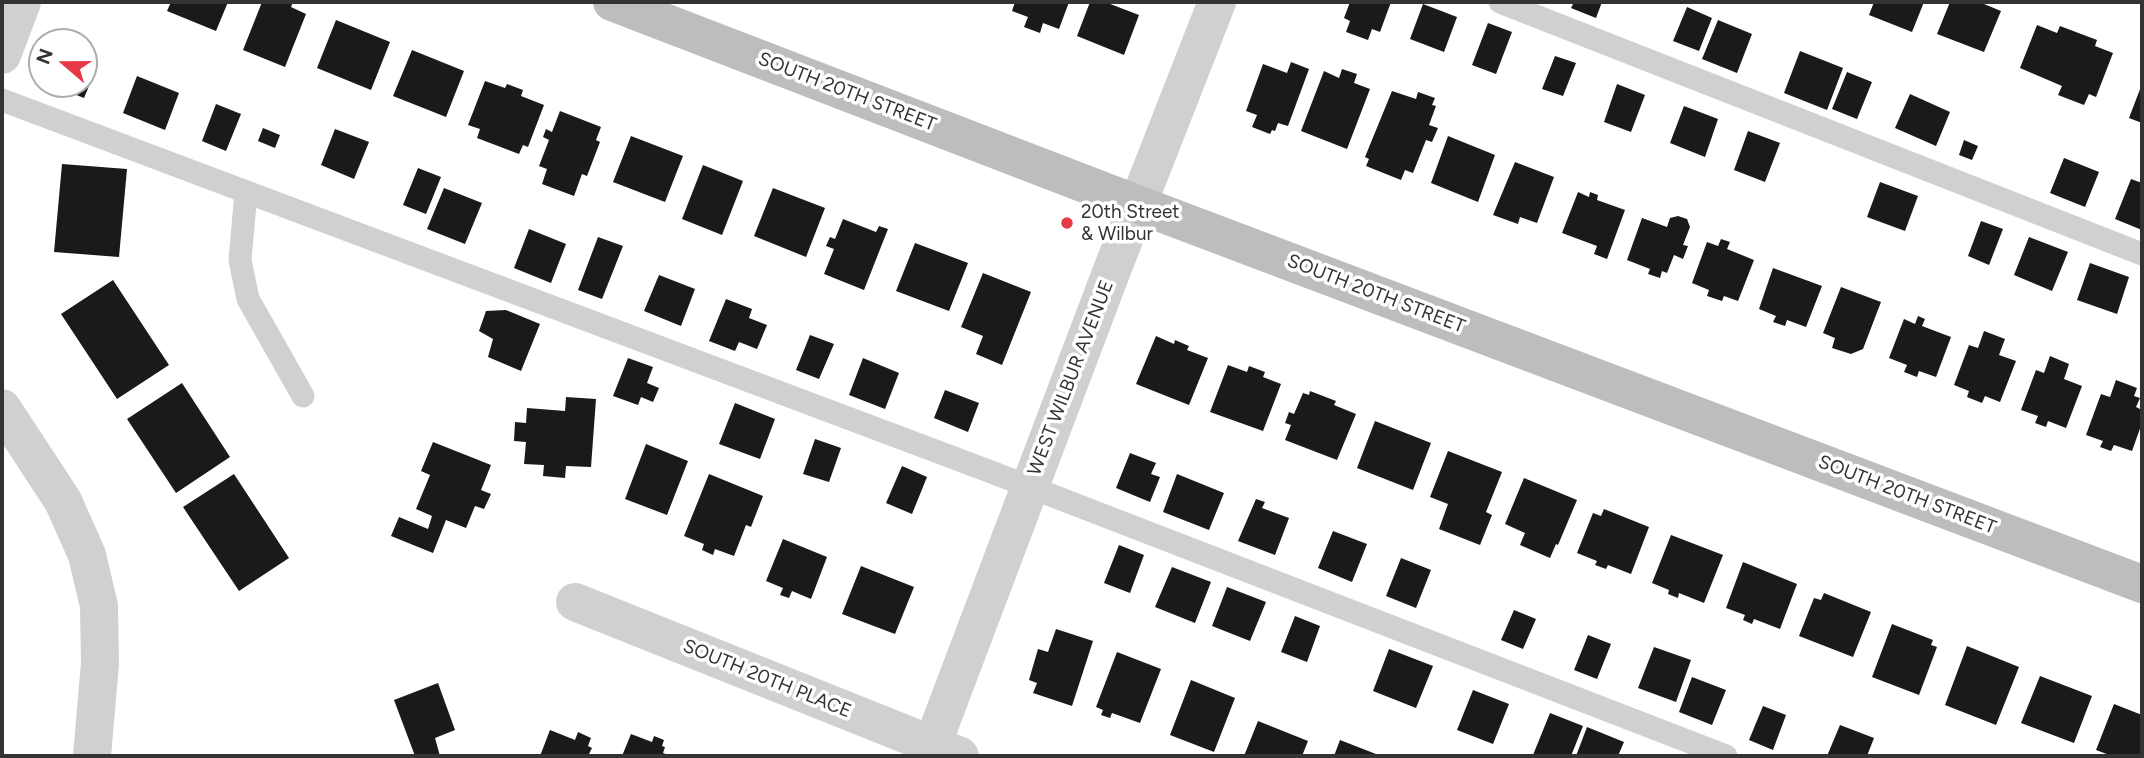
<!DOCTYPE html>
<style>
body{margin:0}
#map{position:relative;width:2144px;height:758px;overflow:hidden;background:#fff;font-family:Figtree,sans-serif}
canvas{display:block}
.frame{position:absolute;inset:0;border:4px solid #333;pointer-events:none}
.north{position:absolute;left:28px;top:28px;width:70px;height:70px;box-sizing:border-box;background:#fff;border:2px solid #adadad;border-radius:50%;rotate:290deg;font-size:19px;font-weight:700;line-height:28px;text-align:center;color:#333}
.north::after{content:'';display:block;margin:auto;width:24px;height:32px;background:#e63946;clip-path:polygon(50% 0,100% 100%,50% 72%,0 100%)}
</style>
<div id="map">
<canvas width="2144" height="758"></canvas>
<div class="frame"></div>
<div class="north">N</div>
</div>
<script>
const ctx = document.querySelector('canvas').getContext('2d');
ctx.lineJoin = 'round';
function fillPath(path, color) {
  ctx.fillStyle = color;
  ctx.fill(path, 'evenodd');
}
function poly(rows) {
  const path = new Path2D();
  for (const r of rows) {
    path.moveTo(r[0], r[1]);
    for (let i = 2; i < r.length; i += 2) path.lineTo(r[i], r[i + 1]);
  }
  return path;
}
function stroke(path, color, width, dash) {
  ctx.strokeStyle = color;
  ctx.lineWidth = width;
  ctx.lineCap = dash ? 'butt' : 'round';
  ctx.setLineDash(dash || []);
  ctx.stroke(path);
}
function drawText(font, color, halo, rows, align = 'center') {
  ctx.font = font + ' Figtree,sans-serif';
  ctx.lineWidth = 7;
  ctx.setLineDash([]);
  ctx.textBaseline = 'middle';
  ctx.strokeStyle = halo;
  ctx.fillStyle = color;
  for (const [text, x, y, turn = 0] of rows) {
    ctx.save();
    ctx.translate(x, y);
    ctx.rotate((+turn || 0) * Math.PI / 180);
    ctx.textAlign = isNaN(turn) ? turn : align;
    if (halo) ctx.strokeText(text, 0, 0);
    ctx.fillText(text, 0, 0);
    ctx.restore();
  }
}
const building = poly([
 [171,2,228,2,216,31,167,11],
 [262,2,278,3,279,2,293,2,291,7,306,14,285,67,243,50],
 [1015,2,1069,2,1059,29,1043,23,1040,33,1024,27,1028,17,1012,11],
 [1090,2,1105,2,1139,15,1124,55,1077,36],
 [1350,2,1391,2,1380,32,1372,29,1368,40,1346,32,1350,21,1344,18],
 [1574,2,1602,2,1596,18,1571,8],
 [1874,2,1924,2,1912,32,1869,15],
 [1950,2,1984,2,1984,4,2001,11,1984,52,1937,34],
 [1423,4,1457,17,1444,52,1410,39],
 [1687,7,1712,18,1699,51,1673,41],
 [336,20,390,42,371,90,317,68],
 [1718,20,1752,34,1737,73,1702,59],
 [1488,23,1512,32,1496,74,1472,65],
 [2037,25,2057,33,2060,26,2097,40,2095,46,2113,53,2096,97,2089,94,2084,105,2058,95,2062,86,2020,68],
 [412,50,464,71,446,117,393,96],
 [1800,51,1843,68,1827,110,1784,93],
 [1555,56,1576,63,1563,96,1542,89],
 [84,59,98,64,84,98,61,89,63,84,84,84],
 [1291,62,1309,69,1288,126,1278,123,1275,131,1272,130,1270,134,1252,127,1257,115,1246,111,1263,64,1287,73],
 [1342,69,1357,74,1354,83,1370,89,1347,149,1301,131,1324,71,1339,78],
 [1847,72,1872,82,1857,119,1832,109],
 [137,76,179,93,165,130,123,113],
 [485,81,505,88,507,84,523,90,521,96,544,105,528,147,523,145,519,154,477,138,480,129,468,125],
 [1617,84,1645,95,1631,132,1604,122],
 [2142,84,2142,123,2129,118],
 [1392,91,1416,99,1418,92,1435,98,1432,105,1436,106,1429,125,1438,128,1432,142,1426,140,1413,173,1405,170,1401,180,1366,166,1369,159,1365,157],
 [1910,94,1950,112,1936,146,1895,128],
 [216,104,241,114,226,151,202,141],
 [1684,106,1718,119,1705,157,1670,143],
 [560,111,601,127,596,140,600,142,587,176,582,174,574,196,542,184,547,169,539,166,549,140,543,137,546,129,552,132],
 [263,128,280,135,275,148,258,141],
 [335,129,369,142,354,179,321,165],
 [1748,131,1780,143,1765,182,1734,170],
 [631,136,683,156,665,202,613,182],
 [1448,136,1495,155,1478,202,1431,183],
 [1964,140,1978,146,1972,160,1959,155],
 [2064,158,2099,172,2085,207,2050,193],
 [1515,162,1554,177,1537,223,1520,217,1518,224,1493,215],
 [62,164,127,169,119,257,54,252],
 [703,165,743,181,722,235,682,219],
 [418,168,441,177,426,214,403,205],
 [2131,179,2142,183,2142,230,2115,219],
 [1880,182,1918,196,1905,231,1867,217],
 [444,188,482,203,465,244,427,229],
 [773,188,825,208,806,257,754,236],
 [1578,192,1589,197,1590,192,1598,195,1597,200,1625,210,1607,259,1594,254,1597,246,1562,233],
 [1678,216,1687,219,1690,227,1683,245,1688,246,1683,259,1674,255,1667,273,1662,271,1660,278,1648,274,1650,269,1627,260,1642,218,1667,227,1670,218],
 [843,219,876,232,879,226,888,229,864,290,824,274,834,249,826,246,830,237,835,239],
 [1981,221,2003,229,1989,265,1968,256],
 [529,229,566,244,551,283,514,268],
 [598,237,623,246,602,299,578,290],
 [2029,237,2068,252,2052,291,2014,275],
 [1721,239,1730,242,1727,249,1754,260,1738,301,1724,296,1722,301,1707,296,1709,290,1692,283,1707,242,1718,246],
 [915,243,968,263,949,311,896,291],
 [2090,263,2129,277,2117,314,2077,300],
 [1773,268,1822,286,1806,327,1787,320,1785,326,1773,322,1776,316,1759,309],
 [983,273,1031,292,1002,365,976,354,983,336,961,327],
 [659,275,695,289,681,326,644,311],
 [113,280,169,365,117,399,61,314],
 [1841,287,1881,302,1863,349,1851,354,1832,348,1835,338,1823,333],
 [726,299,752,309,749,318,767,325,757,349,739,342,735,351,709,341],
 [506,310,540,324,521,371,488,357,493,339,479,331,486,311],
 [1918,316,1925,319,1922,326,1951,337,1936,377,1919,371,1917,377,1904,372,1907,365,1889,358,1904,319,1915,324],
 [1984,331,2005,339,1999,355,2016,361,2000,402,1985,396,1982,403,1967,397,1969,391,1954,385,1969,345,1978,348],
 [810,335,834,344,819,379,796,370],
 [1156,336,1174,344,1175,340,1189,346,1187,350,1208,358,1189,405,1136,384],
 [2050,356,2069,364,2064,379,2082,386,2066,428,2048,421,2046,427,2035,423,2038,416,2021,410,2036,370,2044,373],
 [628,358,653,367,647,383,659,388,653,402,641,397,638,405,613,396],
 [863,358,899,373,885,409,849,395],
 [1228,365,1247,372,1249,366,1265,372,1263,377,1281,384,1263,431,1210,412],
 [2116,380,2137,388,2134,396,2140,398,2136,407,2142,410,2142,423,2132,451,2114,445,2111,451,2100,447,2103,441,2086,435,2101,394,2110,397],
 [182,383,230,457,176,493,127,419],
 [945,390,979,403,968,432,934,418],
 [1310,391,1336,401,1334,405,1356,414,1337,460,1285,440,1291,425,1285,423,1289,412,1294,414,1303,393,1309,395],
 [566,397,596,399,591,467,566,466,565,478,543,476,544,465,524,464,526,442,514,441,515,422,526,423,527,408,565,411],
 [735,403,775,419,760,459,719,444],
 [1375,421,1431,443,1413,490,1357,468],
 [815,439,841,448,829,482,803,474],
 [433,442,491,465,481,490,491,494,484,509,475,506,466,528,446,520,433,553,391,536,399,517,428,529,432,516,416,509,430,475,421,471],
 [646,444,688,461,667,515,625,499],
 [1448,451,1502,472,1486,512,1492,515,1480,545,1439,529,1448,504,1430,497],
 [1130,453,1156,463,1151,474,1160,477,1150,502,1116,488],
 [902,466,927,477,912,514,886,503],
 [234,474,289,558,239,591,183,507],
 [709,474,763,496,751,527,746,525,734,556,715,549,713,555,702,550,704,544,684,536],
 [1177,474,1224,493,1209,530,1163,512],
 [1524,478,1577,500,1558,545,1556,544,1550,558,1520,545,1525,533,1505,524],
 [1256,499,1265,502,1262,508,1289,518,1275,555,1238,541],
 [1604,509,1649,527,1631,574,1608,565,1606,569,1595,565,1597,561,1577,553,1593,513,1601,516],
 [1333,531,1367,544,1352,582,1318,568],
 [1671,535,1723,555,1704,603,1679,593,1678,598,1668,594,1669,590,1652,583],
 [783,539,827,557,811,599,792,591,789,598,780,595,783,588,766,581],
 [1119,545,1144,555,1130,593,1104,583],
 [1401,558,1431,570,1416,608,1386,596],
 [1743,562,1797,584,1780,629,1754,619,1752,624,1743,620,1745,615,1726,608],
 [861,566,914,587,895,634,842,614],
 [1172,567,1211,582,1195,623,1155,607],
 [1227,587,1266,602,1250,641,1212,626],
 [1824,593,1871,612,1853,657,1799,636,1814,598,1821,600],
 [1514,610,1536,619,1523,649,1501,640],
 [1295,616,1320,626,1307,662,1281,652],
 [1892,624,1933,640,1931,645,1937,647,1919,695,1872,677],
 [1056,629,1093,641,1072,706,1033,693,1037,683,1029,680,1038,649,1048,652],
 [1588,635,1611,644,1597,679,1574,670],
 [1967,646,2019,667,1996,725,1945,705],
 [1654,647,1691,660,1676,702,1638,688],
 [1389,649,1433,666,1416,708,1373,691],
 [1117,652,1161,669,1140,723,1112,713,1110,718,1101,715,1103,710,1096,707],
 [2040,676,2092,696,2074,743,2021,723],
 [1692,677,1726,690,1712,725,1679,712],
 [1191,680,1235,698,1214,752,1170,735],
 [438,683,455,730,435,738,440,756,415,756,394,700],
 [1473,690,1509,704,1493,744,1457,730],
 [2114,704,2142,715,2142,756,2112,756,2096,750],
 [1763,706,1786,715,1773,750,1749,740],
 [1550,713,1583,726,1571,756,1533,755],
 [1258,721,1308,741,1302,756,1244,756],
 [1840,725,1874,738,1867,756,1827,756],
 [1587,727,1624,742,1618,756,1576,756],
 [550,730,575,740,578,732,591,738,588,746,592,748,588,756,540,756],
 [631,734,652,742,654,736,664,740,662,746,665,747,663,753,671,756,622,756],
 [1340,740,1381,756,1334,756]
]);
const lane = poly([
 [1500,2,2142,254],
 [2,100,986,470,1726,756],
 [246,192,240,260,248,299,303,396]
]);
const street = poly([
 [2,55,22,2],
 [2,408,63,501,87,555,99,606,100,663,92,756],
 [575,602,960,756],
 [928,756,1112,270,1217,2]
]);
const secondary = poly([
 [612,2,1137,204,2142,584]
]);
const markers = [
 [1067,223,7,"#e63946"]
];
const streetNames = [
 ["SOUTH 20TH STREET",847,92,21],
 ["SOUTH 20TH STREET",1376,294,21],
 ["WEST WILBUR AVENUE",1071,378,-69],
 ["SOUTH 20TH STREET",1907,495,21],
 ["SOUTH 20TH PLACE",767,679,22]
];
const poiNames = [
 ["20th Street",1081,212],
 ["& Wilbur",1081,234]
];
fillPath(building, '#1a1a1a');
stroke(lane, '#d0d0d0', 23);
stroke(street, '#d0d0d0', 38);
stroke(secondary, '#bdbdbd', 38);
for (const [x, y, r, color] of markers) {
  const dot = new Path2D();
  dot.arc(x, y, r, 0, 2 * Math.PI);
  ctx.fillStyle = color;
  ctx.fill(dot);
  stroke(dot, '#fff', 2.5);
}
drawText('19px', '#333', '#fff', streetNames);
drawText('19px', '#333', '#fff', poiNames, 'left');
</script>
